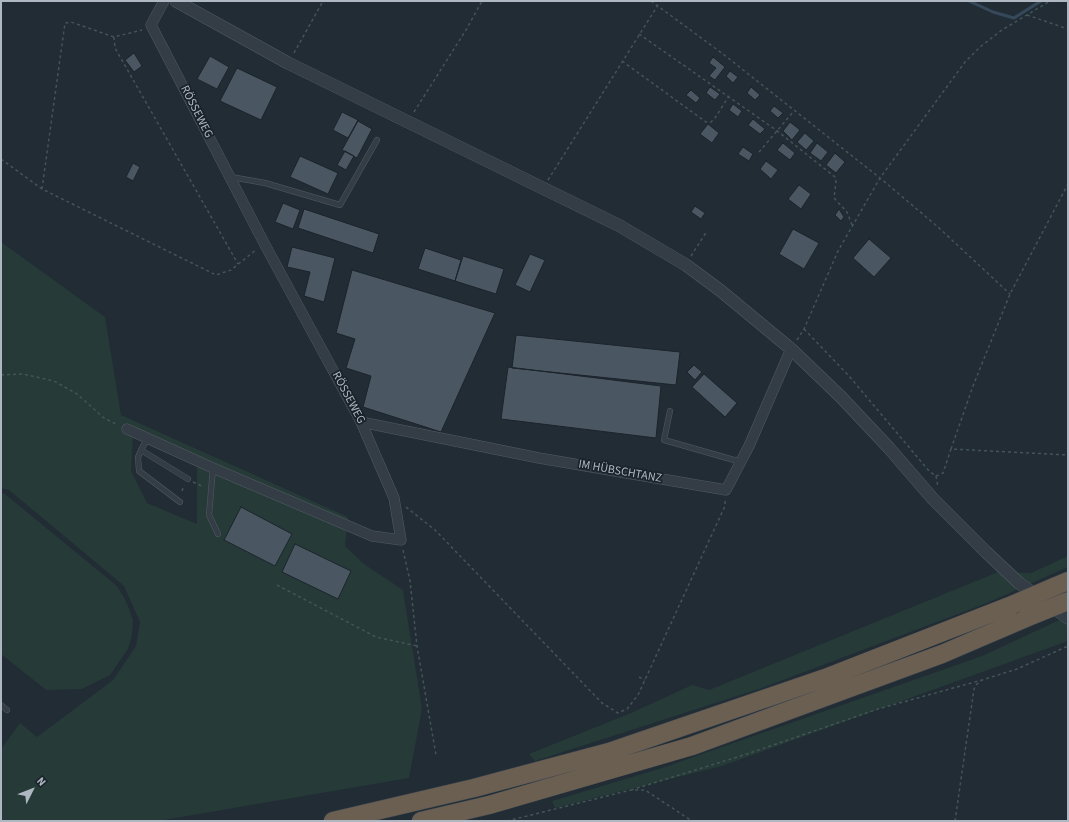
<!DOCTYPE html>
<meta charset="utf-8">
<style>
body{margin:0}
#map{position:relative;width:1069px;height:822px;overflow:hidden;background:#212c35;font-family:"Source Sans 3",sans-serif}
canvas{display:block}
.frame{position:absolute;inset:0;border:2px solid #afb8c2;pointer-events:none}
.north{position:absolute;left:12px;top:770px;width:40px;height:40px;-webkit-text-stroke:3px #1a222a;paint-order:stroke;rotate:48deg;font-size:11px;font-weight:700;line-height:16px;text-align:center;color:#afb8c2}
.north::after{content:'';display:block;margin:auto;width:14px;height:18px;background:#afb8c2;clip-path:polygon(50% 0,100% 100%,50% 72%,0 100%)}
</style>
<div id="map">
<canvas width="1069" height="822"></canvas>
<div class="frame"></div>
<div class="north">N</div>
</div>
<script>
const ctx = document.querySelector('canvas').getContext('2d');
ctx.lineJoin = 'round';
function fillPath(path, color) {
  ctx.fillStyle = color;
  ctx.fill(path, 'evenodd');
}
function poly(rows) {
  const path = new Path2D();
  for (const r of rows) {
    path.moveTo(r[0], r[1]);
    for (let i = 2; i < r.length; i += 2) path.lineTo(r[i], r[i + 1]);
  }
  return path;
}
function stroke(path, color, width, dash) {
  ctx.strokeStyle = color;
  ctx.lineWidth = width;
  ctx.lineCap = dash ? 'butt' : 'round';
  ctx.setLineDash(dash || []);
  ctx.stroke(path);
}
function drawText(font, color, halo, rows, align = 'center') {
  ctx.font = font + ' "Source Sans 3",sans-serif';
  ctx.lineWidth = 3.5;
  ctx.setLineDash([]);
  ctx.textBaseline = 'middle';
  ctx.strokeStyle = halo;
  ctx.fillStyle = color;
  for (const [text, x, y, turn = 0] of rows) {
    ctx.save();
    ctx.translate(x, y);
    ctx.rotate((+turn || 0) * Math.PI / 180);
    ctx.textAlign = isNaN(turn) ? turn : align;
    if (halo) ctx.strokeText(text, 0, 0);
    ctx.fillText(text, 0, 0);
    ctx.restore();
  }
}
const green = poly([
 [1,242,105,317,121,415,348,517,345,546,364,564,403,590,422,709,409,778,158,821,1,821,1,749,20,723,37,737,113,680,136,646,140,622,124,586,9,490,1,488],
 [133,434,197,467,197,524,147,503,131,471],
 [1,493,5,494,117,586,126,601,133,620,132,635,128,649,110,675,82,689,46,690,1,654],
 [1068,556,1068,567,987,603,762,688,535,761,529,754,631,713,692,685,709,690,998,572,1031,573],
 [1068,616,1068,641,722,766,555,808,552,801,662,768,982,656]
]);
const stream = poly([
 [969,1,993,12,1014,18,1041,1]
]);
const building = poly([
 [134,53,142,66,134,72,125,60,134,53],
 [210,56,229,67,217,89,197,79,210,56],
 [713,57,725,67,715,80,709,76,716,68,709,63,713,57],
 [237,68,277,87,261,120,220,101,237,68],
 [730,71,738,77,733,83,726,76,730,71],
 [710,87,720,94,715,100,706,93,710,87],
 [751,87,760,95,755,100,747,93,751,87],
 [691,90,700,98,696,103,686,95,691,90],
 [733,104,742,111,738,117,729,110,733,104],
 [774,106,783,113,778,118,770,111,774,106],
 [342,112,358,120,348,138,333,130,342,112],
 [753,119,765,129,760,134,748,125,753,119],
 [358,121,372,129,357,158,342,150,358,121],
 [790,122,800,130,792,140,783,131,790,122],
 [708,124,719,133,712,143,700,134,708,124],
 [805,133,814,141,806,150,797,142,805,133],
 [783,143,795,153,790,160,777,150,783,143],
 [817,143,828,152,821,161,810,153,817,143],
 [743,147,753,154,749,161,738,154,743,147],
 [345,151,354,156,346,170,337,165,345,151],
 [835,153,845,162,836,173,826,165,835,153],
 [300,156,338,173,328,194,290,177,300,156],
 [766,161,778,170,771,179,760,169,766,161],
 [133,163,140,167,133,181,126,177,133,163],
 [799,185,811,194,801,209,788,199,799,185],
 [283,203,300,210,293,229,275,222,283,203],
 [695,206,705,213,701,219,691,212,695,206],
 [304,209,379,234,373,253,298,228,304,209],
 [839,209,844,217,841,221,835,215,839,209],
 [793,229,819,243,804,269,779,254,793,229],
 [869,239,891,258,874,277,853,258,869,239],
 [292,247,335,258,324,302,304,296,310,272,287,267,292,247],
 [425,248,461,260,455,281,418,269,425,248],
 [530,254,545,260,530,292,515,285,530,254],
 [463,256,504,269,496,294,455,281,463,256],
 [352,270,495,313,441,432,363,407,371,376,346,368,355,339,336,333,352,270],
 [516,335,680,352,676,385,512,368,516,335],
 [694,365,702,372,695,380,687,372,694,365],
 [508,367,661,386,656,438,501,419,508,367],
 [704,374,737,403,725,417,692,387,704,374],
 [241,507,292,534,275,566,224,540,241,507],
 [295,544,351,571,338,599,282,572,295,544]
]);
const path = poly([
 [651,1,723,54,880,178,938,227,1010,294],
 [1027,15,1068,29],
 [639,34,776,130,835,177,836,182,834,198,847,212,852,225],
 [114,37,115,48,238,264],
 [294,53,323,1],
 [622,61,706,122,711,122,715,118,729,96],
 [414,112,466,30,482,1],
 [759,152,794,111],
 [1,159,42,189,216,275,231,270,257,249],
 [548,180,658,5],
 [42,189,65,23,71,22,114,37,142,30],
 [691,256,707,231],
 [804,329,849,376,929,471,936,476],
 [797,340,804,329,838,251,880,178,965,62,980,47,1002,30,1050,1],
 [1,375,23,374,54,381,77,394,104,418,118,425],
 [951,449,973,386,1010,294,1068,184],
 [936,476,938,487],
 [936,476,943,473,951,449,1068,455],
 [193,482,204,487],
 [182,491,184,485],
 [406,507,435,530,602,703,618,713,627,709,638,695,725,506,725,500],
 [403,550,410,581,417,646,436,755],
 [277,585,376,637,417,646],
 [639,677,645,680],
 [631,790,747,754,878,709,982,680],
 [507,821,631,790,645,790,692,821],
 [955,821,974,689,976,685,982,680,1017,669,1068,646]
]);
const service = poly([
 [231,177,265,183,340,205,377,140],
 [670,411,664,440,741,462],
 [148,439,143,446,138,457,139,471,180,502],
 [141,450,188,479],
 [213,468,209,515,218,534],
 [1,705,7,710]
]);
const minor = poly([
 [361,422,539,458,726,490,749,446,791,349],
 [127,429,213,468,372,536,401,540,394,498,361,422,264,243,151,25,164,1]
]);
const tertiary = poly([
 [176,1,288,63,620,226,686,265,721,291,791,349,841,397,889,448,933,499,986,552,1019,583,1068,618]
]);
const motorway = poly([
 [1056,586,1068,581],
 [333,821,474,788,609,752,828,677,1012,605],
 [421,821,489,805,692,746,942,654,1026,618]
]);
const motorwayBridge = poly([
 [1012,605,1056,586],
 [1026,618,1068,601]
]);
const streetNames = [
 ["RÖSSEWEG",196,112,63],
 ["RÖSSEWEG",348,398,62],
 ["IM HÜBSCHTANZ",620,472,10]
];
fillPath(green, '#263a38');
stroke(stream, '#36495b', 3);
fillPath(building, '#4a5661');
stroke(building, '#1c242c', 1);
stroke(service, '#525b63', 6);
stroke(minor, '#525b63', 11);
stroke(tertiary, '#525b63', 13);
stroke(motorway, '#3f4850', 19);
stroke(path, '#435555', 1.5, [3, 3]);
stroke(service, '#343d46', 5);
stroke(minor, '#343d46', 10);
stroke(tertiary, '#343d46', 12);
stroke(motorway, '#6b5f52', 18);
stroke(motorwayBridge, '#3f4850', 19, []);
stroke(motorwayBridge, '#6b5f52', 18);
drawText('12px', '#afb8c2', '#1a222a', streetNames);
</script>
